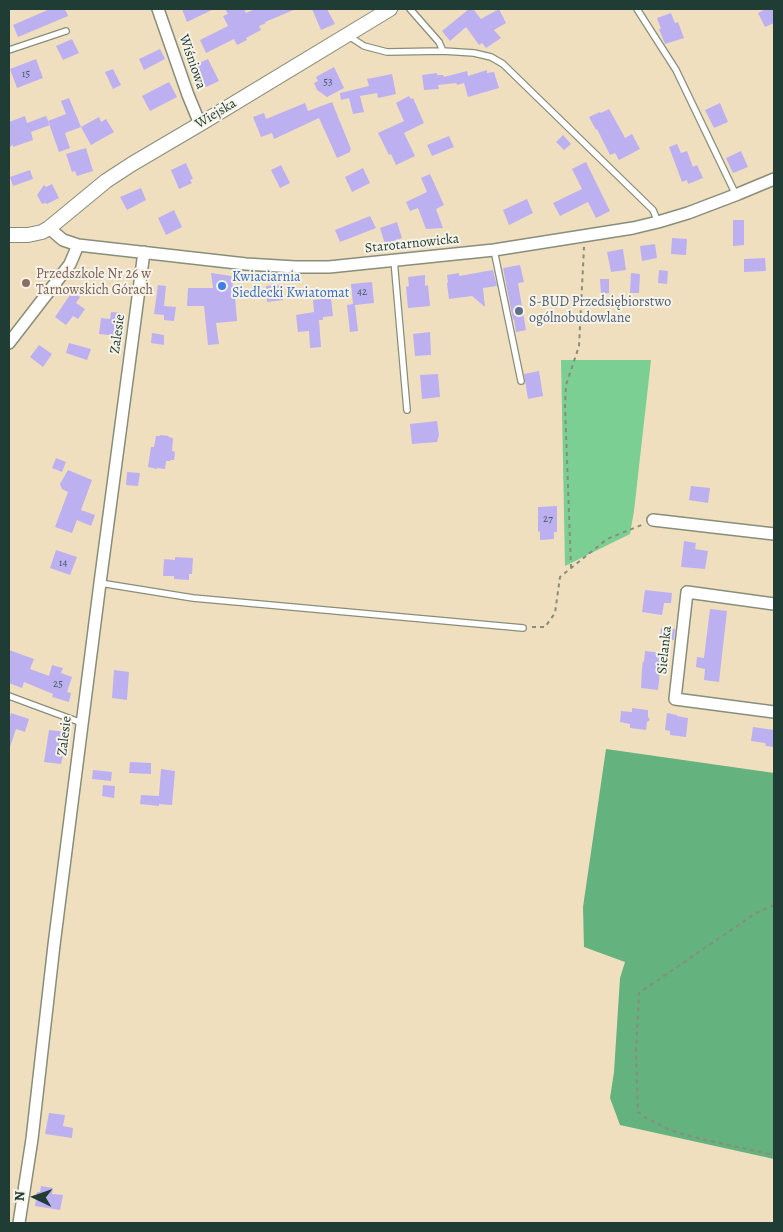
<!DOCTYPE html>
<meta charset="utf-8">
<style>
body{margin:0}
#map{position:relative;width:783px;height:1232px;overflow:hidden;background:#efdfbf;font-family:Alegreya,serif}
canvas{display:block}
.frame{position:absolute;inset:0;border:10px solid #1f3d34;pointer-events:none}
.north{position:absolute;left:10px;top:1172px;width:50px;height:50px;-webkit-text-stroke:4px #f7f3e8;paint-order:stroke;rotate:273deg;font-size:14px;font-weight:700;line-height:20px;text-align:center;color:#1f3d34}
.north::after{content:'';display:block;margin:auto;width:18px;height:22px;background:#1f3d34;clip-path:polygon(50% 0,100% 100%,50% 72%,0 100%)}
</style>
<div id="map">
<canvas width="783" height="1232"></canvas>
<div class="frame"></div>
<div class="north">N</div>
</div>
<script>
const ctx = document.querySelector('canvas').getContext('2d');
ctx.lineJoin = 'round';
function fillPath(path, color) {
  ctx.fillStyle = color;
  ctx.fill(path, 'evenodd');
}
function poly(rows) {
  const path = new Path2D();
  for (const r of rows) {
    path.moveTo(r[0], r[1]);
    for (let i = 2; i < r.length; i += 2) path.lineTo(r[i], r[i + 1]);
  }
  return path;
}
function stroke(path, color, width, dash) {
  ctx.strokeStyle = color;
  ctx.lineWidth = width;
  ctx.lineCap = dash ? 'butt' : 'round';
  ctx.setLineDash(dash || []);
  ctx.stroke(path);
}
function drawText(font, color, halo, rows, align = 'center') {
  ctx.font = font + ' Alegreya,serif';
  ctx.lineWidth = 4;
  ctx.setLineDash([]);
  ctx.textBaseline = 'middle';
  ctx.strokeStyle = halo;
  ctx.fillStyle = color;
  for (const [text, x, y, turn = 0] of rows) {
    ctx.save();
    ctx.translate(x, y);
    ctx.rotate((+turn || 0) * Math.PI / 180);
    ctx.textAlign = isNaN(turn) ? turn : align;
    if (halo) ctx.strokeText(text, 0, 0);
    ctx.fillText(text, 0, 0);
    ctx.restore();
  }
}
const green = poly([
 [561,360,651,360,634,511,630,534,565,566]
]);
const forest = poly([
 [606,749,774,773,774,1159,620,1125,610,1098,614,1072,620,978,625,962,584,947,583,907]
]);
const building = poly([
 [50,9,65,9,68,16,18,37,13,25],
 [182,9,214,9,187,22],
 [225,9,244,9,246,13,255,9,296,9,265,22,266,23,259,26,261,30,246,38,247,40,237,45,234,39,206,53,200,40,228,26,223,16,228,14],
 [312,9,327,9,335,24,321,30],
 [469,9,473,9,481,19,499,9,506,23,494,30,501,38,486,48,482,43,479,45,466,27,450,41,442,31],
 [766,9,774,9,774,23,765,27,758,13],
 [671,13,675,23,678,22,684,38,665,44,659,29,661,29,657,18],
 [72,39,79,53,63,60,56,46],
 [160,49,165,59,144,70,139,59],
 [36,59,43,78,17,88,10,69],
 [208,59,219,81,206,87,195,65],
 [334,67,344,88,327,97,317,90,314,83,318,81,316,77],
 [113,69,121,85,113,89,105,72],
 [487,70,487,73,494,72,499,88,468,97,464,83,457,85,456,83,438,85,439,89,424,90,422,75,437,73,437,75,443,75,444,77,467,71,468,76],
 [392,74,396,94,378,98,377,93,360,96,364,112,353,114,349,98,341,100,340,93,369,86,367,79],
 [169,82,177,97,150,111,142,96],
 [409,96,411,99,413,98,424,123,404,133,415,156,396,165,391,154,389,155,378,133,404,121,396,103],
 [69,98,81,127,65,133,70,148,59,152,48,121,66,114,61,101],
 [332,102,351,149,350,150,350,152,337,158,319,118,274,139,272,133,261,137,253,117,264,113,266,119,305,103,308,111],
 [720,103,728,122,714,128,705,110],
 [609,109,623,134,625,138,632,134,640,149,619,160,615,153,610,155,597,129,596,130,589,117,600,112,601,113],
 [25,116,27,123,46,116,50,125,31,132,33,140,13,147,13,145,9,147,9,122],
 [99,117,101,122,106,119,114,132,91,145,81,127],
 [563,135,571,144,564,150,556,142],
 [449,136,454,147,432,156,427,145],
 [677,144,681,153,687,151,693,167,697,165,703,178,688,184,687,180,682,182,669,147],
 [86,148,93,171,77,176,75,171,72,172,66,154],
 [741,151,748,167,733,173,726,158],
 [586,162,610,211,596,218,588,202,560,216,553,203,582,189,572,169],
 [186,163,193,179,190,180,192,183,179,189,171,170],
 [281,165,290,183,280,188,271,170],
 [363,168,370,183,352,192,345,177],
 [30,170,33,179,13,186,10,177],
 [430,174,444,205,436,209,443,228,426,229,418,208,410,211,406,202,427,192,421,178],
 [52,184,59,198,47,204,45,203,42,204,37,195,44,185,46,187],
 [141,188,146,200,127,210,120,197],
 [527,199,533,213,509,225,503,210],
 [174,210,182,227,166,235,158,218],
 [370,216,376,228,340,242,335,230],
 [733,220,744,220,744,245,733,246],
 [397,222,402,238,385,244,380,228],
 [672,238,687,239,686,255,671,254],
 [655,244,657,258,642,261,640,246],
 [623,249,626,270,611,272,607,252],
 [765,258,766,271,744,272,744,259],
 [520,265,524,282,518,283,526,330,516,332,514,319,513,320,503,268],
 [493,270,497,286,483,288,485,307,472,296,449,299,447,283,448,282,447,275,459,273,459,276],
 [659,270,668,271,667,284,658,283],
 [211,273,231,276,235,296,237,321,216,323,219,344,208,345,204,306,187,306,188,288,213,288],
 [631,273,640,274,639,293,630,293],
 [425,275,425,286,428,285,430,306,408,308,406,287,409,286,408,277],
 [600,279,609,279,609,293,601,294],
 [372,282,374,303,355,305,358,331,350,332,347,305,353,304,351,284],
 [158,285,166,286,164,306,176,307,174,321,164,320,164,315,154,314],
 [282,285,283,300,267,302,266,286],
 [72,292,80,297,76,303,85,309,78,319,73,316,66,325,55,317],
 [331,298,333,316,323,317,323,320,319,320,321,347,310,348,309,331,298,332,296,315,314,312,313,300],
 [111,312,123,313,120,336,99,334,101,318,110,319],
 [430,332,431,355,415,356,413,334],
 [152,333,164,335,164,345,151,343],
 [69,343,91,349,87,360,66,353],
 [39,345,52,354,43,367,30,357],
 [539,371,543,396,528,399,524,374],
 [438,374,440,397,422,399,420,375],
 [437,421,439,435,437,442,412,444,410,424],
 [160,435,169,436,168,437,173,438,172,451,175,452,174,460,171,460,170,461,166,461,165,469,157,468,157,469,148,467,151,447,154,447,156,436,160,436],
 [56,458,66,462,62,472,52,468],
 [68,470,92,480,81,510,95,515,91,526,77,520,72,533,55,527,68,492,62,489,60,484],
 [127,472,140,473,138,486,126,485],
 [691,486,710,488,708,503,689,500],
 [557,506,557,532,554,532,554,539,540,540,540,531,538,532,538,507],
 [684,541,696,543,695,549,708,551,705,569,681,567],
 [56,550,77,557,70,575,50,568],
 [175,557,193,558,192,574,189,574,189,580,174,579,174,576,163,576,164,559,175,560],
 [645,590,672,593,671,603,664,603,662,615,642,612],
 [710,609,727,611,719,682,704,680,705,669,696,667,697,657,704,658],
 [661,628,675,629,674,640,660,638],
 [9,650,34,659,30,669,49,676,52,665,63,668,61,673,72,677,67,692,71,693,69,702,52,697,53,694,24,682,22,688,9,683],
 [645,651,662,653,658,690,641,688,642,669,643,661,644,662],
 [114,670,129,672,127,700,112,698],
 [632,708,648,710,648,717,650,720,647,722,646,730,630,728,630,724,620,722,621,711,632,712],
 [11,713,29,719,25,732,16,729,10,747,9,747,9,720],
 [667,713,677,715,677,716,688,718,686,737,670,735,670,731,665,730],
 [753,727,774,730,774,747,766,746,765,743,751,741],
 [49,730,66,732,65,740,67,740,65,755,63,755,61,764,44,762],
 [130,762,151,763,151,774,129,773],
 [161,769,175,771,172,805,159,804,159,806,140,804,141,795,159,796],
 [93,770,112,772,111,781,92,779],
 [103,785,115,786,114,798,102,796],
 [49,1113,65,1115,63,1126,73,1128,72,1138,45,1134],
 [41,1186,53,1188,52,1194,63,1195,60,1210,35,1206,37,1192,40,1192]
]);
const path = poly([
 [571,568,565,405,566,385,579,346,584,247],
 [532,627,545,627,555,613,560,577,607,539,644,524],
 [774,905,756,913,639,993,636,1052,638,1112,646,1118,670,1130,693,1137,774,1155]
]);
const service = poly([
 [410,9,439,42,443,51],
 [637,9,676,70,736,195],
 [347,35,364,46,387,52,443,51,474,53,491,57,503,64,653,210,658,222],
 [9,50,66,31],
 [494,250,521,381],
 [394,260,407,410],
 [100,583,193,598,523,628],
 [9,696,82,723]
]);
const minor = poly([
 [158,9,188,95,200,124],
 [49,228,63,240,78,245,246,264,295,267,329,267,494,250,633,228,658,222,688,213,738,194,774,179],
 [9,343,70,264,78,245],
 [653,520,774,534],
 [774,604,687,592,675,699,774,712],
 [19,1223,32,1139,54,945,100,583,144,252]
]);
const tertiary = poly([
 [9,235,28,235,42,232,49,228,106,181,132,164,200,124,390,9]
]);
const markers = [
 [26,283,5,"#8d6e63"],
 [222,286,5,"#3f7fe0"],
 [519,311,5,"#5c6f8a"]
];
const numberNames = [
 ["15",26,74],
 ["53",328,82],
 ["42",362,292],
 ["27",548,519],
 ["14",63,563],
 ["25",58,684]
];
const streetNames = [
 ["Wiśniowa",192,62,71],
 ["Wiejska",216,114,-31],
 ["Starotarnowicka",412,244,-6],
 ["Zalesie",118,334,-82],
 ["Sielanka",665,650,-84],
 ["Zalesie",65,736,-83]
];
const educationNames = [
 ["Przedszkole Nr 26 w",36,275],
 ["Tarnowskich Górach",36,291]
];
const shopNames = [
 ["Kwiaciarnia",232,278],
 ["Siedlecki Kwiatomat",232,294]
];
const serviceNames = [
 ["S-BUD Przedsiębiorstwo",529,303],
 ["ogólnobudowlane",529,319]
];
fillPath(green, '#7bcf93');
fillPath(forest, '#64b27d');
fillPath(building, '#bcb0f1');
stroke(service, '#878e7a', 8);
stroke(minor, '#878e7a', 14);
stroke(tertiary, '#878e7a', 16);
stroke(path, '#878e7a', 2, [4, 4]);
stroke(service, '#fff', 5.5);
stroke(minor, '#fff', 11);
stroke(tertiary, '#fff', 14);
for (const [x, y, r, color] of markers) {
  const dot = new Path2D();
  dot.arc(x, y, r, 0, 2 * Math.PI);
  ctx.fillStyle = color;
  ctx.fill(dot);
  stroke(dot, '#f7f3e8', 2);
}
drawText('11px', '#465a63', null, numberNames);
drawText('14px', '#1f3d34', '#f7f3e8', streetNames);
drawText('14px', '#785e54', '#f7f3e8', educationNames, 'left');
drawText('14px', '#366cbe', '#f7f3e8', shopNames, 'left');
drawText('14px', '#4e5e75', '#f7f3e8', serviceNames, 'left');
</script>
